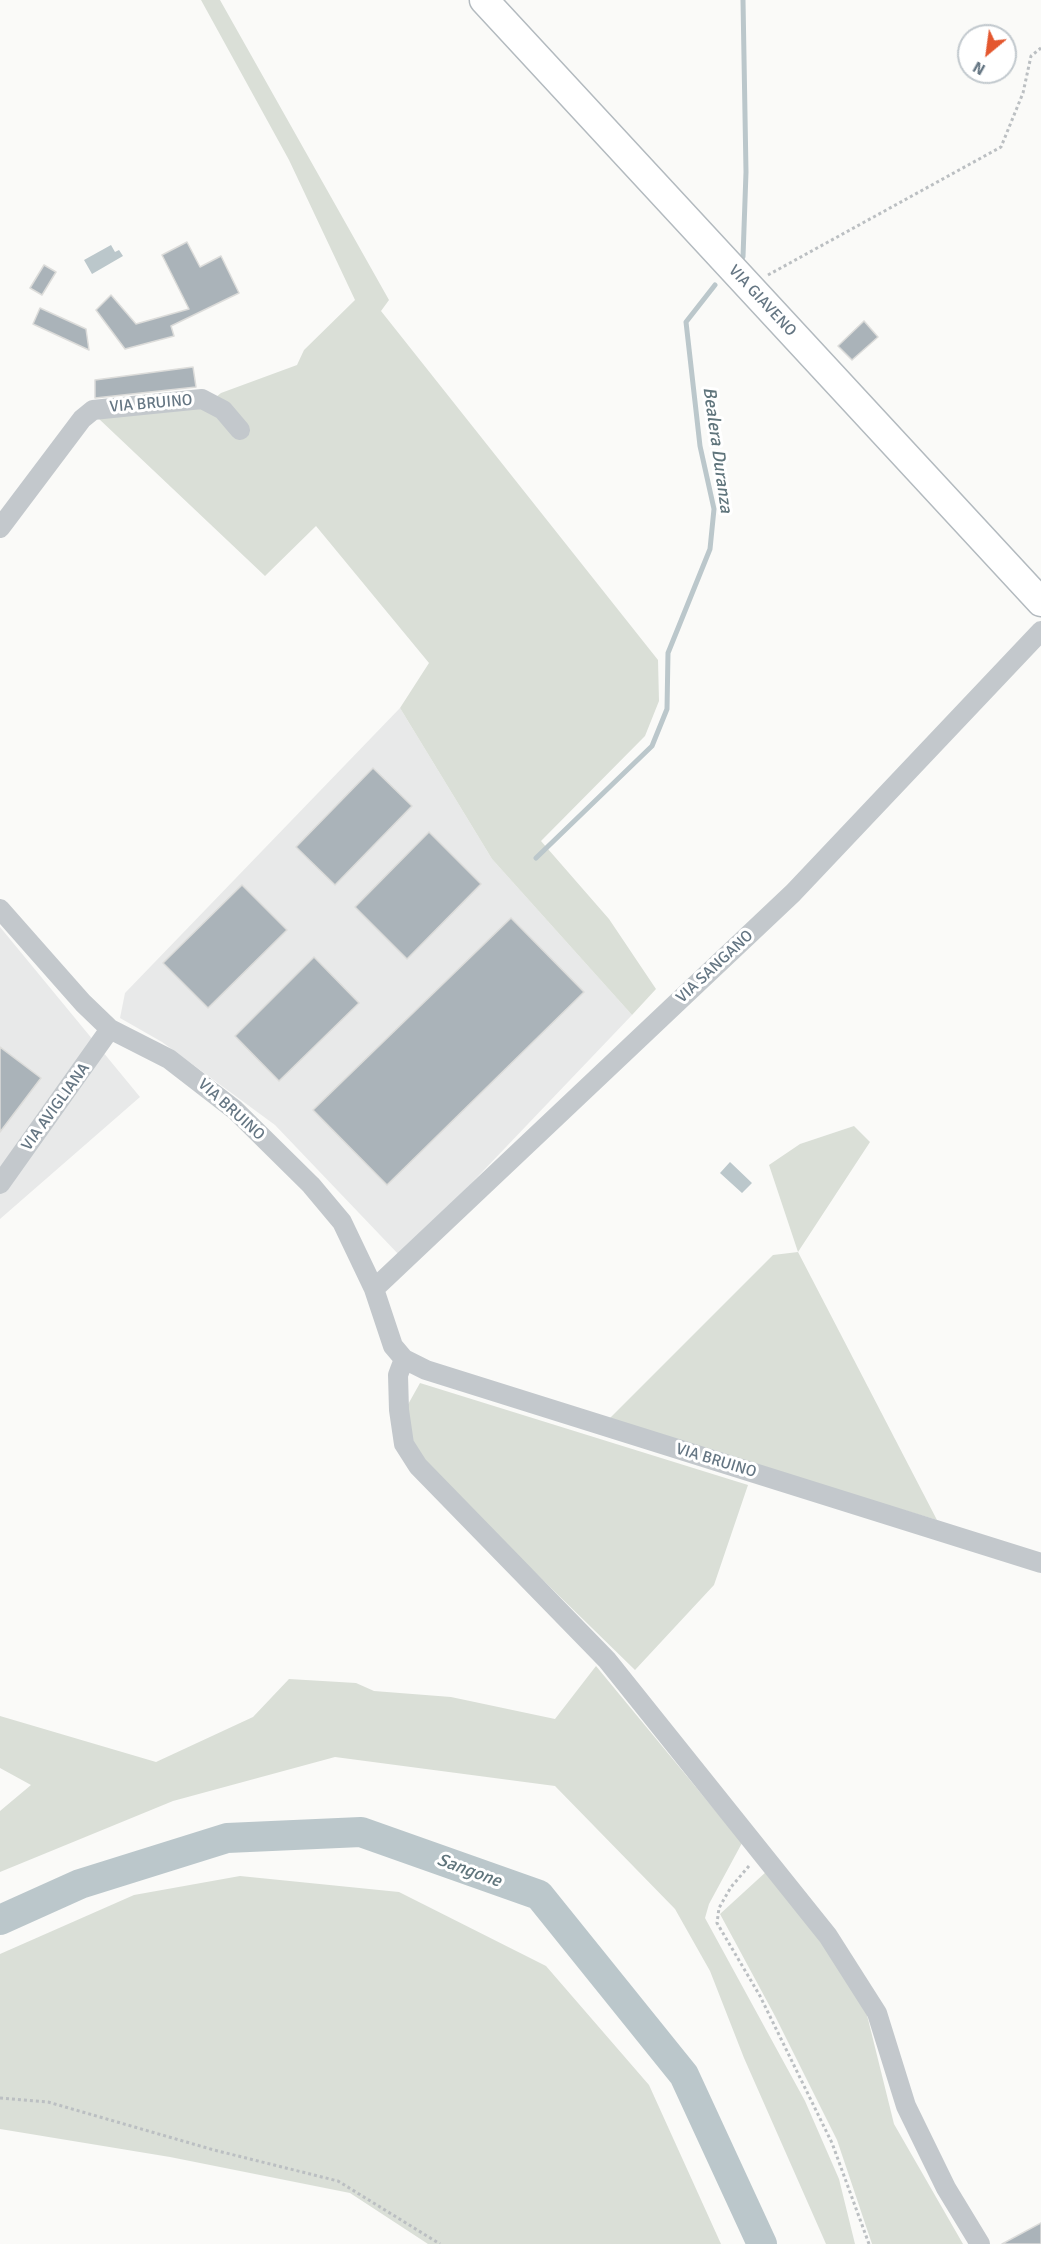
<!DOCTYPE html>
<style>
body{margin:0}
#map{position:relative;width:1041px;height:2244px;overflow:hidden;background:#fafaf8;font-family:Signika,sans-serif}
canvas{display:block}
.north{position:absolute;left:957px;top:24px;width:60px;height:60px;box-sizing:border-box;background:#fff;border:2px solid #c1c8cd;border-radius:50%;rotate:209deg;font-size:16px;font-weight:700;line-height:24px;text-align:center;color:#657683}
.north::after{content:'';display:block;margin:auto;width:21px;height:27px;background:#e4572e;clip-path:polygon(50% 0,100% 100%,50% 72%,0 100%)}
</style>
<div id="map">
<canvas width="1041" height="2244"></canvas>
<div class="north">N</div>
</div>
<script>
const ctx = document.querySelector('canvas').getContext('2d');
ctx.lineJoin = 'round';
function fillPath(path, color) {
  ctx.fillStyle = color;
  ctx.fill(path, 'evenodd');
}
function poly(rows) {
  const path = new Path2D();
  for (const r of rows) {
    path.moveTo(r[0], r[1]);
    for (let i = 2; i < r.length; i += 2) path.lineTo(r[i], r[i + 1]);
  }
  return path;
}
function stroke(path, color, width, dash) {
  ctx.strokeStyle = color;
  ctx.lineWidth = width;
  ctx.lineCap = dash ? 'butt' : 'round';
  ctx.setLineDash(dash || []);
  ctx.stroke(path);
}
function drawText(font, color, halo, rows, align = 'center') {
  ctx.font = font + ' Signika,sans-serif';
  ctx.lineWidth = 6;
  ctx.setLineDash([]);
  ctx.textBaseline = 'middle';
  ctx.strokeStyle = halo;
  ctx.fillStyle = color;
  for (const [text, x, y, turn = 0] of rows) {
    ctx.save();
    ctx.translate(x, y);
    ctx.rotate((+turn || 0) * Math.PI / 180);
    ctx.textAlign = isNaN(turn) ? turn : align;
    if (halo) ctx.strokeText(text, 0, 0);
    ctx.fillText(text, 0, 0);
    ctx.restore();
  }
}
const built = poly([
 [400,708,492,859,632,1015,401,1257,275,1125,162,1042,120,1018,125,993],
 [0,927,140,1097,0,1219]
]);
const green = poly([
 [201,0,220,0,389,300,381,311,658,660,659,701,645,736,541,841,609,919,656,989,632,1015,492,859,400,708,429,663,316,526,265,576,98,418,205,406,221,393,297,365,304,350,355,300,289,160],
 [854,1126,870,1142,798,1252,937,1520,607,1421,773,1255,798,1252,769,1165,800,1144],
 [420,1383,748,1485,714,1585,635,1670,423,1463,411,1442,406,1408],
 [596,1666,742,1843,709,1904,705,1918,805,2101,839,2179,855,2244,826,2244,744,2058,710,1971,675,1909,555,1786,335,1757,173,1801,0,1872,0,1811,31,1785,0,1768,0,1716,156,1762,253,1717,289,1679,356,1683,374,1691,451,1697,555,1719],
 [767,1871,830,1953,867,2015,894,2124,963,2244,872,2244,837,2140,775,2016,720,1914],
 [240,1876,399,1892,546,1966,649,2085,721,2244,428,2244,350,2193,170,2157,0,2129,0,1954,134,1895]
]);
const water = poly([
 [111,245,115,252,119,250,123,256,92,274,84,260],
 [730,1162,752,1183,742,1193,720,1173]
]);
const stream = poly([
 [743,0,746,172,743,257],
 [536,858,652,746,667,709,668,653,710,549,714,509,700,446,686,322,715,285]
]);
const river = poly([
 [0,1920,80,1884,227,1838,361,1832,539,1895,684,2075,762,2244]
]);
const building = poly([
 [187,242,200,267,221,256,239,293,171,326,174,336,125,349,96,310,111,295,136,324,189,309,162,255,187,242],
 [44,265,56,272,42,295,30,288,44,265],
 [40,308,86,329,89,350,33,324,40,308],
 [864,321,878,337,852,360,838,346,864,321],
 [193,367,196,387,95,398,95,380,193,367],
 [373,768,412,806,335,885,296,847,373,768],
 [429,832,481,884,407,959,355,907,429,832],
 [242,885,287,930,208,1008,163,963,242,885],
 [511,918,584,992,387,1185,313,1110,511,918],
 [314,957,359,1003,279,1081,235,1036,314,957],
 [0,1047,41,1078,0,1132,0,1047],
 [1041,2223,1041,2244,1002,2244,1041,2223]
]);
const path = poly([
 [768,275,1001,147,1023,93,1031,56,1041,48],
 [749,1866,731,1887,719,1908,717,1923,760,1996,832,2143,869,2244],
 [0,2098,48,2102,214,2150,338,2181,440,2244]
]);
const minor = poly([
 [0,528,82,419,93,410,202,399,223,410,240,430],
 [0,909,83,1003,110,1029,169,1059,235,1110,311,1185,342,1222,374,1289,393,1346,404,1359,398,1375,399,1410,404,1444,418,1466,607,1660,828,1936,877,2013,906,2106,946,2188,980,2244],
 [0,1184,110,1029],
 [374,1289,793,893,1041,631],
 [404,1359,426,1370,1041,1563]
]);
const secondary = poly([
 [484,0,1041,602]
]);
const streetNames = [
 ["VIA GIAVENO",762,301,47],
 ["VIA BRUINO",151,404,-5],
 ["VIA SANGANO",715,967,-43],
 ["VIA AVIGLIANA",56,1107,-54],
 ["VIA BRUINO",231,1110,42],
 ["VIA BRUINO",716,1461,17]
];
const waterNames = [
 ["Bealera Duranza",717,450,82],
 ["Sangone",469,1871,20]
];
fillPath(built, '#e8e9e9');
fillPath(green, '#dadfd7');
fillPath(water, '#bbc7cb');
stroke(stream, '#bbc7cb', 5);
stroke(river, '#bbc7cb', 30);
fillPath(building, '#aab3b9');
stroke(building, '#dcdcda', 1.5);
stroke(secondary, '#b3babf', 31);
stroke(path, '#bbbfc2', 3, [3, 3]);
stroke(minor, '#c3c8cc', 20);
stroke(secondary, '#fff', 28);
drawText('16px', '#657683', '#fff', streetNames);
drawText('italic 18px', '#60757c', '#fff', waterNames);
</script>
